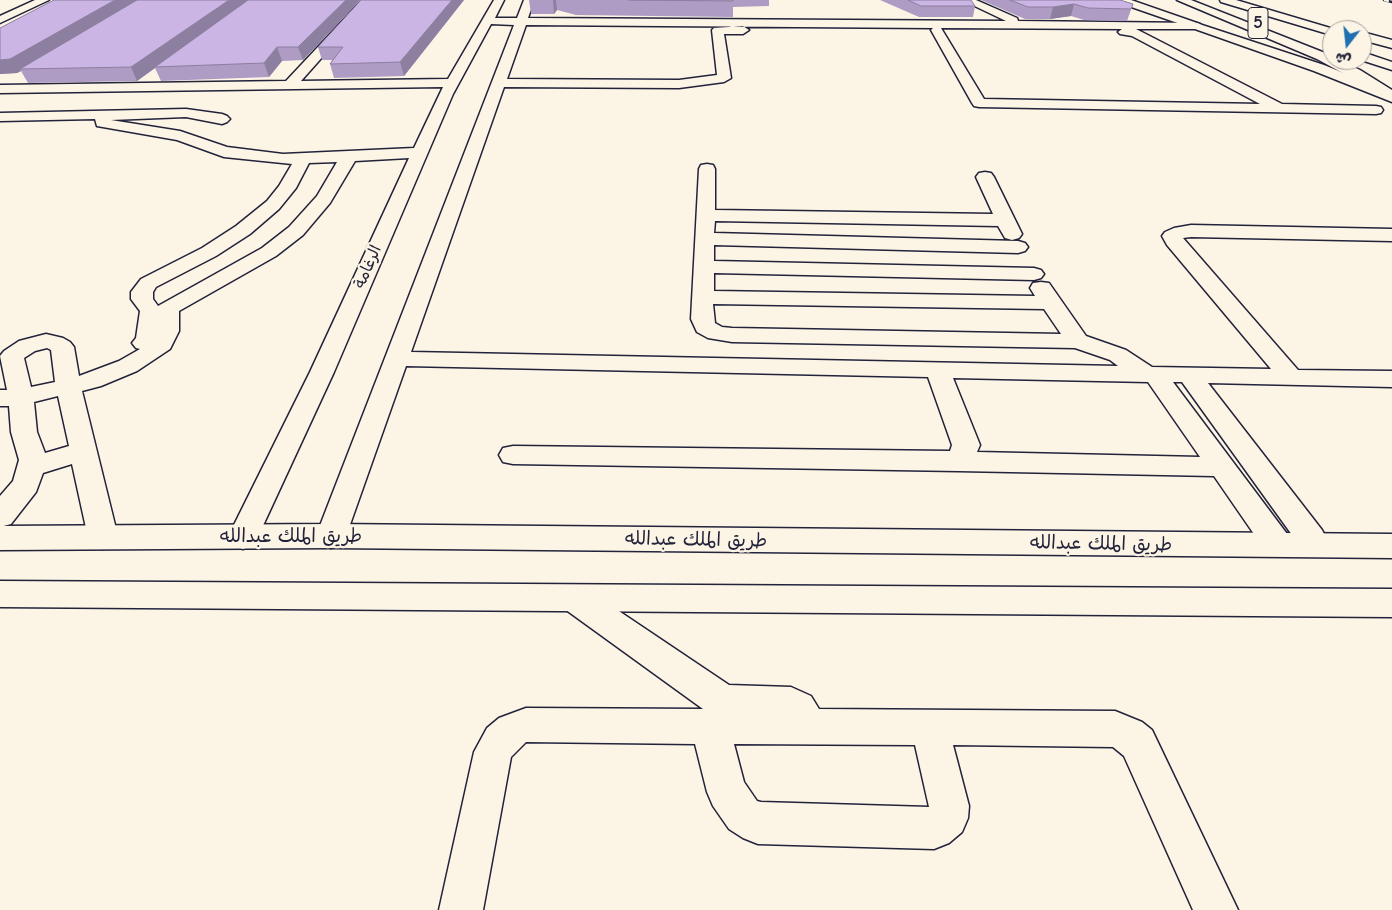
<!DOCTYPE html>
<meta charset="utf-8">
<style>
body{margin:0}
#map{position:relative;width:1392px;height:910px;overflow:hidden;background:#fcf5e5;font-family:"Comic Neue","Playpen Sans Arabic",sans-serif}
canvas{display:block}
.north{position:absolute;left:1322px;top:20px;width:50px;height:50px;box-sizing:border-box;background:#fcf5e5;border:1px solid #a5a1a1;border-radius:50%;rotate:196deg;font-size:14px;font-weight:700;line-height:20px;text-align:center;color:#22223b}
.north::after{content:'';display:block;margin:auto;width:18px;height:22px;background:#1f6fb2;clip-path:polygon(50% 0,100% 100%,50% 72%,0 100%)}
</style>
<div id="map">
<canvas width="1392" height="910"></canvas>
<div class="north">ش</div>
</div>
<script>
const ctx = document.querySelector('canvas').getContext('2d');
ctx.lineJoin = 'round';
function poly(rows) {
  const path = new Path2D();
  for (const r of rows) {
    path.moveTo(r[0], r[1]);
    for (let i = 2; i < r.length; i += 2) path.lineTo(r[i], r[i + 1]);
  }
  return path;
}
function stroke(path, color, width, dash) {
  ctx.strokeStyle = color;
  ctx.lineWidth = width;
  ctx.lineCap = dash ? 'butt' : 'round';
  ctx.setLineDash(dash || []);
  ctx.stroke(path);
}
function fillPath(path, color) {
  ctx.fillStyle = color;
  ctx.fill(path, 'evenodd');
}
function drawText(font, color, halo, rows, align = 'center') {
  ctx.font = font + ' "Comic Neue","Playpen Sans Arabic",sans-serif';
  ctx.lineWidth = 4.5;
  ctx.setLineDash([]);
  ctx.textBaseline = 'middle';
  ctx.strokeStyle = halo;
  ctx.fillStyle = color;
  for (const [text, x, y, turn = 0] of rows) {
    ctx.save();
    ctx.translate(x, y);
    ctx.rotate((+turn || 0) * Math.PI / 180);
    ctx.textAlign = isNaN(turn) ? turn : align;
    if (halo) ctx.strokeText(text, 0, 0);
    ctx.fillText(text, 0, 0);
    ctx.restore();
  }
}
const minor = poly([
 [35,0,49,0,0,23,0,16,35,0],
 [362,0,373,0,301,81,448,79,494,0,504,0,495,18,517,18,524,0,534,0,528,18,1006,21,962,0,976,0,1017,18,1018,21,1196,23,1324,65,1392,93,1392,102,1314,71,1195,29,1136,29,1282,104,1376,106,1381,107,1383,110,1381,113,1376,114,979,107,974,106,972,103,931,30,933,28,526,25,507,79,679,80,717,75,712,30,714,28,743,26,749,30,743,34,724,34,731,78,724,82,679,88,504,87,411,352,1118,366,1110,360,1075,348,732,342,708,338,697,332,691,319,699,169,701,165,707,164,713,165,715,169,715,210,993,214,976,177,979,173,985,172,991,173,994,177,1022,234,1019,238,1012,240,1005,238,998,226,715,221,714,233,1018,241,1025,243,1028,247,1025,251,1018,253,714,245,714,261,1034,268,1041,270,1044,274,1041,278,1034,280,714,273,714,291,1035,296,1030,288,1033,283,1041,282,1049,283,1086,336,1126,350,1152,367,1271,369,1167,245,1162,236,1165,232,1174,228,1191,225,1392,229,1392,241,1191,237,1183,238,1298,370,1392,371,1392,387,1208,383,1322,530,1326,538,1322,546,1311,550,1300,546,1182,382,1173,382,1287,534,1291,542,1287,550,1276,554,1265,550,1214,476,959,471,513,464,503,462,499,455,503,448,513,446,950,451,952,445,928,377,406,366,346,536,342,544,331,548,320,544,316,536,514,25,491,24,453,94,334,372,254,545,243,549,232,545,228,537,310,372,409,158,355,161,330,203,303,235,276,256,179,311,179,331,170,349,137,371,101,386,82,391,118,537,114,545,103,549,92,545,88,537,72,464,43,473,36,492,11,524,0,527,0,496,13,481,19,460,11,432,9,406,0,406,0,390,7,390,0,356,4,351,19,341,46,334,63,338,70,342,74,347,79,376,119,361,140,349,136,348,132,343,136,338,140,311,131,299,131,292,141,279,202,248,236,226,267,201,279,186,292,164,224,157,177,140,97,126,95,119,0,121,0,113,186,109,222,114,227,116,230,119,227,122,222,124,186,117,111,120,180,131,227,147,283,154,414,148,443,87,0,93,0,85,286,81,362,0],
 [941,28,1122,29,1118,32,1120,34,1132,36,1260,104,984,99,941,28],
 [337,162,317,196,289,227,262,248,158,306,153,299,153,292,156,287,216,256,250,234,279,209,296,188,309,163,337,162],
 [713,304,1044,309,1061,334,732,328,722,327,715,323,713,304],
 [47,348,51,350,55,382,31,387,24,358,35,351,47,348],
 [953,378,1148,382,1200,457,977,452,980,445,953,378],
 [58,396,69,446,45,453,37,432,34,402,58,396],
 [574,585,586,589,729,685,791,687,811,696,819,709,1115,711,1142,722,1152,730,1238,910,1193,910,1124,756,1113,747,953,745,969,806,968,818,962,832,949,843,934,849,758,844,743,838,729,829,713,806,707,792,695,744,526,742,511,757,483,910,439,910,474,752,487,728,499,718,526,708,703,709,562,607,558,598,562,589,574,585],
 [734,744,915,745,929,807,761,802,757,801,744,782,734,744]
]);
const major = poly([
 [1116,0,1131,0,1200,24,1202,26,1200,28,1192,28,1117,2,1116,0]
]);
const highway = poly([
 [1177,0,1191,0,1325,53,1332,57,1332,60,1339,60,1360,70,1392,90,1392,100,1317,59,1177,0],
 [1220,0,1236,0,1337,30,1332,30,1332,36,1328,34,1221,2,1220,0],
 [1362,32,1392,40,1392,48,1362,40,1362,32],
 [1362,52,1392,62,1392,70,1361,60,1362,52],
 [331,524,1392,534,1392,558,331,548,0,550,0,526,331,524],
 [0,581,1392,589,1392,617,0,607,0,581]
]);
const rail = poly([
 [1384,0,1392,2]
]);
const wall = poly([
 [360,0,303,60,282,61,269,77,161,81,155,68,137,81,28,83,21,71,17,73,0,74,0,28],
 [464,0,404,76,334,78,330,64,332,60,322,60,318,47],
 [529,0,769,0,769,6,733,7,733,17,576,15,557,10,554,14,531,14],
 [880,0,971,0,975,6,973,17,919,17],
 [981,0,1120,0,1133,4,1127,21,1084,20,1071,16,1050,19,1025,19]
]);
const shadedWall = poly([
 [115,0,141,0,20,69,21,71,17,73,0,74,0,60],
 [229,0,250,0,155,67,155,68,137,81,131,67],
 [346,0,360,0,303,60,298,47],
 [452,0,464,0,404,76,400,62],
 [553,0,556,0,557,10,554,14],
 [1074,4,1071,16,1050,19,1053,7],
 [277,47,282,61,269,77,264,63]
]);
const building = poly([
 [54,0,115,0,10,59,0,60,0,28,54,0],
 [137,0,229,0,131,67,20,69,137,0],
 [248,0,346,0,298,47,277,47,264,63,155,67,248,0],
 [361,0,452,0,400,62,330,64,343,47,318,47,361,0],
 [629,0,733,0,733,1,629,0],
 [908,0,971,0,975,6,921,6,908,0],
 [1010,0,1120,0,1133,4,1131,9,1088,8,1074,4,1053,7,1028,7,1010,0]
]);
const farStreetnames = [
 ["الرغامة",368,267,-66]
];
const shields = [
 [1258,23,20]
];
const shieldNames = [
 ["5",1258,23]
];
const streetNames = [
 ["طريق الملك عبدالله",291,537],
 ["طريق الملك عبدالله",696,540,1],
 ["طريق الملك عبدالله",1101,544,1]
];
stroke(minor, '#22223b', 3);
stroke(major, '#22223b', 3);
stroke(highway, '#22223b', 3);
fillPath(minor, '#fcf5e5');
fillPath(major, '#fcf5e5');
fillPath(highway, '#fcf5e5');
stroke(rail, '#22223b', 2.5);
stroke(rail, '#fcf5e5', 2, [5]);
fillPath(wall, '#ae9cc4');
fillPath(shadedWall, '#8d7fa0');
fillPath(building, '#cab5e4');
stroke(building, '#8d7fa0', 1);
drawText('16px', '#22223b', '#fcf5e5', farStreetnames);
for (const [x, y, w] of shields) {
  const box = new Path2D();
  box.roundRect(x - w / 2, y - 15.5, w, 31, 4);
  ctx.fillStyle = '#fcf5e5';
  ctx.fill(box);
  stroke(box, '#22223b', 1);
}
drawText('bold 18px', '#22223b', null, shieldNames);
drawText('19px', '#22223b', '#fcf5e5', streetNames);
</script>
